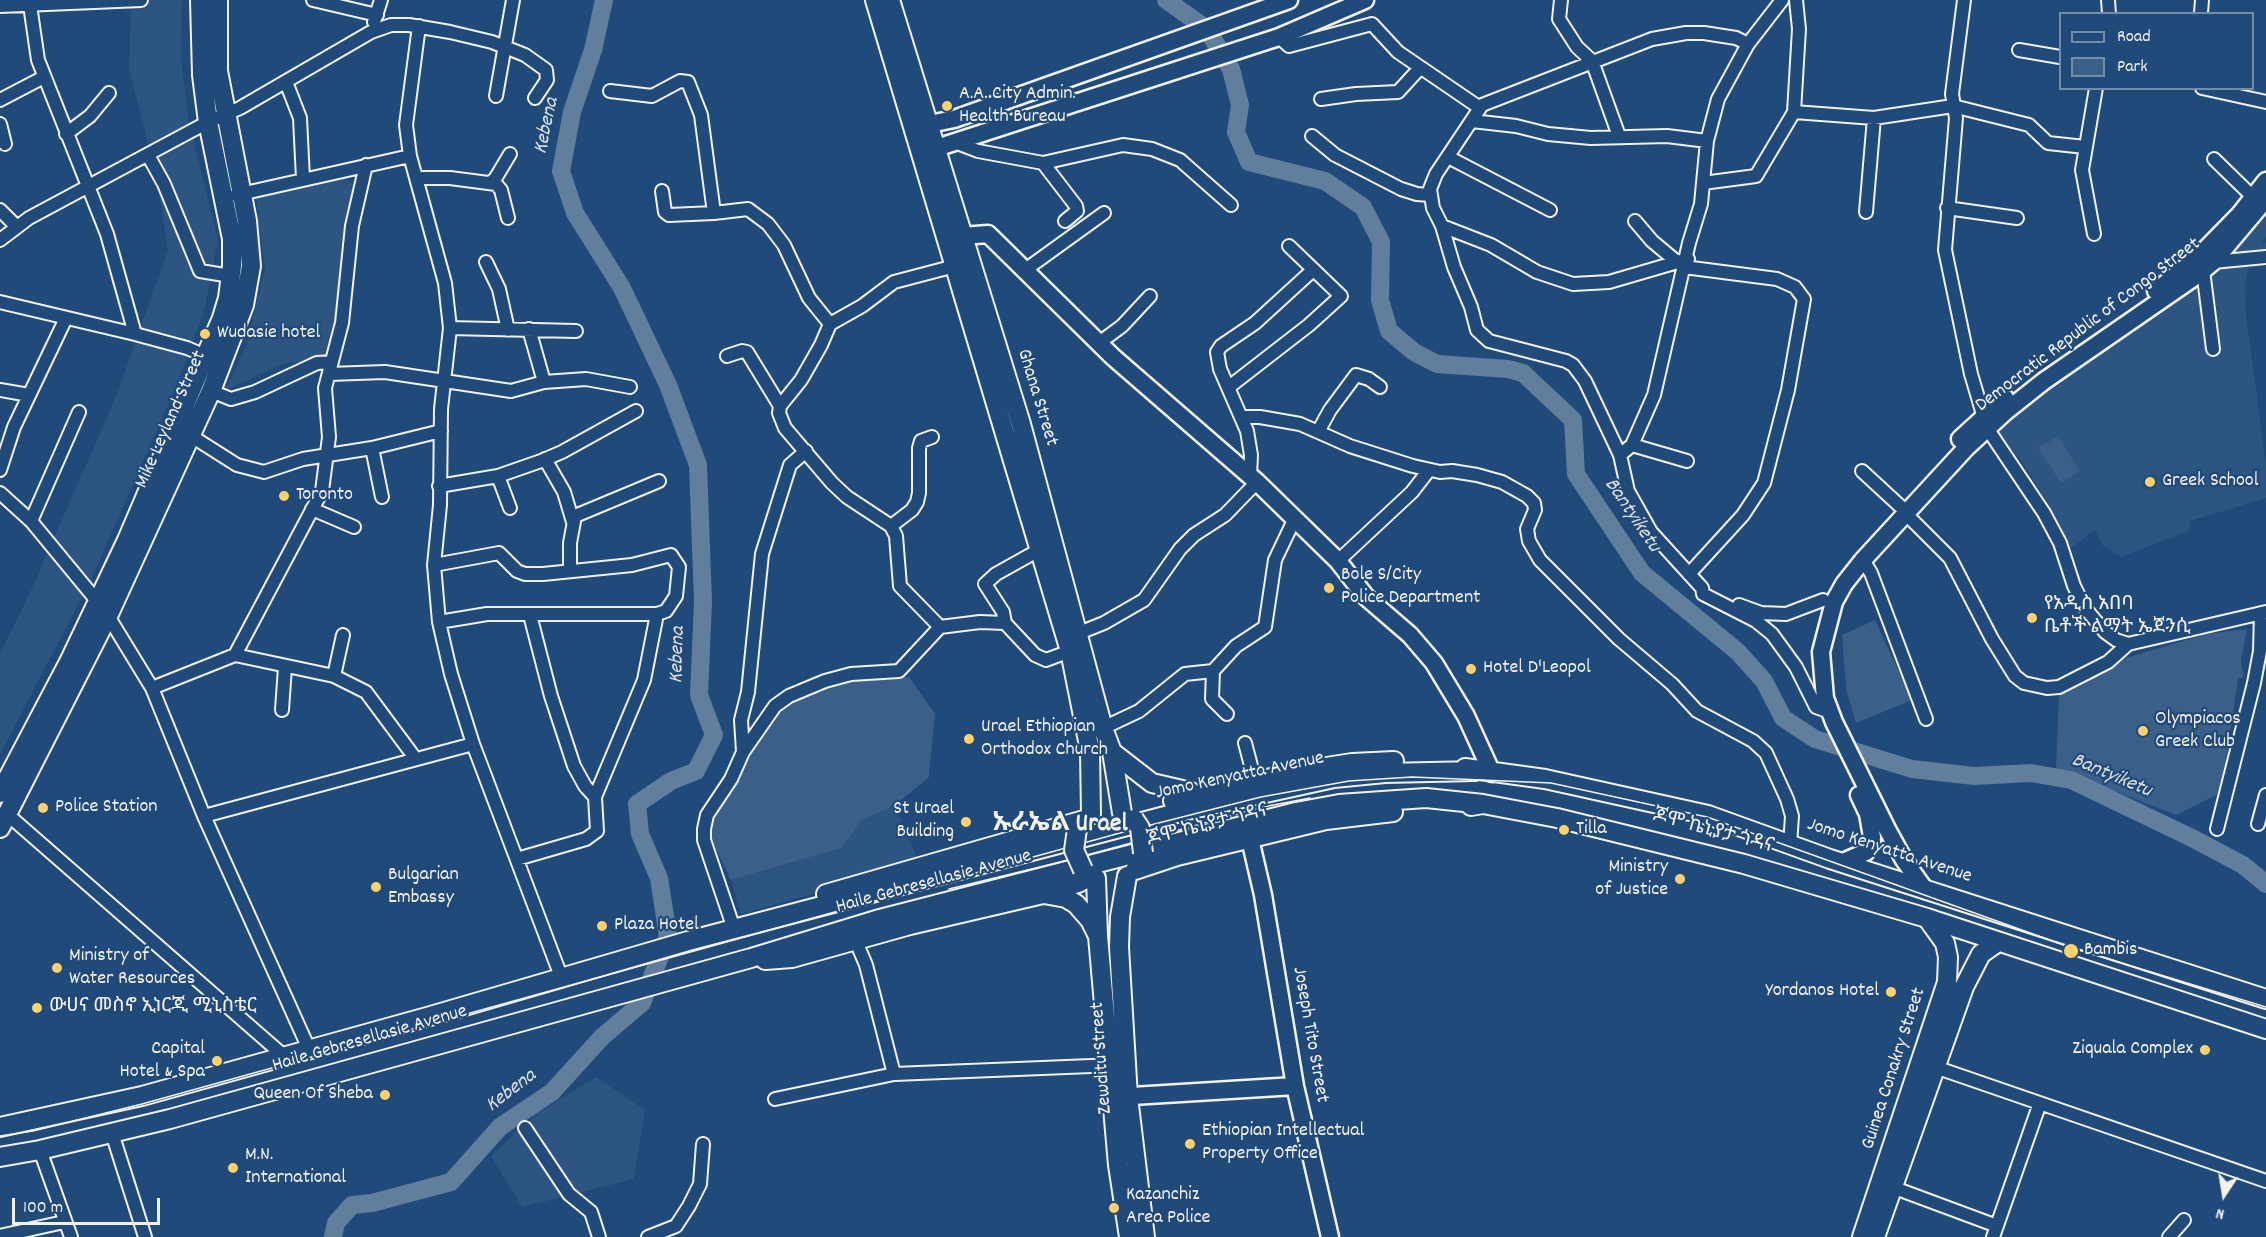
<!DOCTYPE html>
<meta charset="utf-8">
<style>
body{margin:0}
#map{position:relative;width:2266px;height:1237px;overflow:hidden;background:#1f4a7a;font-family:Dekko,sans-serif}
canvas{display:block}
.legend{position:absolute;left:2059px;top:12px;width:195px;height:78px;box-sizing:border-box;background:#1f4a7a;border:2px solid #748da6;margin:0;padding:8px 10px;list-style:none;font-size:18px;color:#f4f1e8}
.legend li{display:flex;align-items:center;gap:12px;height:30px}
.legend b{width:30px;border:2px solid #748da6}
.north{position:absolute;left:2194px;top:1165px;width:60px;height:60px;-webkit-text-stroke:4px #1f4a7a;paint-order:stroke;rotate:192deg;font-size:16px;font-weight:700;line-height:24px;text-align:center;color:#f4f1e8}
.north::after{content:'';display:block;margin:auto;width:21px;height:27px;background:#f4f1e8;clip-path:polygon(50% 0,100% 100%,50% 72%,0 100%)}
.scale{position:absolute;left:12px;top:1198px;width:148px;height:27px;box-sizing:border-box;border:3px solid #f4f1e8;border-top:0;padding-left:8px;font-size:18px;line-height:21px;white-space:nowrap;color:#f4f1e8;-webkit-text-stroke:4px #1f4a7a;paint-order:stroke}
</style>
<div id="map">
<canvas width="2266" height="1237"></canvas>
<ul class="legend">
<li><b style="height:8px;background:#1f4a7a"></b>Road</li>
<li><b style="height:16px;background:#3a5f88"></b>Park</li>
</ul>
<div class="north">N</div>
<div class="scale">100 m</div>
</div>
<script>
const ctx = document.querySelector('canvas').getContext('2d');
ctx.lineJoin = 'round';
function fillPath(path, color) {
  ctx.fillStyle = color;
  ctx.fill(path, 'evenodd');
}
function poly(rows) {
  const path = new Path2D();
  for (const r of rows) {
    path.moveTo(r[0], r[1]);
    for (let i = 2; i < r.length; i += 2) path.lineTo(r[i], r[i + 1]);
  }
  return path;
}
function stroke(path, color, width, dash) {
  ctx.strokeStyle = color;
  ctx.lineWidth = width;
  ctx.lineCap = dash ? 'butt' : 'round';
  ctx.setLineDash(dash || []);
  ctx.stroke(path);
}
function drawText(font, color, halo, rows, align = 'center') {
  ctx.font = font + ' Dekko,"Noto Sans Ethiopic",sans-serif';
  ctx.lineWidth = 4.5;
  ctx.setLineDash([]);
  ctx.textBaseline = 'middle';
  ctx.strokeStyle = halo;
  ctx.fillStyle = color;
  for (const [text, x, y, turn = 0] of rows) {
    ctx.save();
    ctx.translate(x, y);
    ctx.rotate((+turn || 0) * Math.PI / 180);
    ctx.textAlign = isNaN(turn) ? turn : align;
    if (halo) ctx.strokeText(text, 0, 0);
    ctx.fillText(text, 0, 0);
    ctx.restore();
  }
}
const built = poly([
 [131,0,182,0,181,58,189,122,218,240,205,308,178,382,90,582,0,754,0,654,28,597,115,399,168,250,156,174,129,69],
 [343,177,354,185,342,250,336,315,327,358,282,364,225,391,246,346,265,269,256,199],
 [2266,216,2266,237,2261,243,2266,243,2266,265,2249,266,2245,284,2246,314,2266,466,2266,498,2190,521,2189,531,2121,557,2103,546,2095,530,2071,548,2050,506,2022,462,1996,430,2059,376,2123,333,2171,306,2195,288,2214,272],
 [895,805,919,864,741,914,731,880,842,848,861,821],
 [596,1077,645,1110,634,1179,522,1207,491,1156,538,1113]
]);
const green = poly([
 [2058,436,2080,471,2061,483,2038,448],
 [1875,620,1912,700,1856,723,1846,689,1842,635],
 [2247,629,2241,661,2244,677,2238,679,2222,789,2219,789,2218,794,2176,815,2056,768,2059,695,2122,659,2207,634],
 [909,677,935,714,929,777,895,805,861,821,842,848,731,880,711,839,713,817,735,787,766,723,788,699,824,684]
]);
const river = poly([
 [1166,0,1207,29,1231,69,1240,105,1236,132,1249,162,1325,181,1363,207,1381,242,1380,300,1389,331,1414,352,1437,364,1508,369,1523,373,1573,420,1576,474,1642,573,1738,652,1764,681,1783,718,1815,739,1912,769,1974,776,2031,773,2071,780,2192,838,2243,865,2266,884],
 [333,1237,336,1223,352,1205,372,1203,451,1182,500,1127,552,1092,602,1037,642,1003,668,936,659,878,640,834,637,804,671,781,696,771,714,735,699,695,703,602,698,465,668,385,622,288,575,213,561,171,572,112,593,50,604,0]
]);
const street = poly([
 [313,0,377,15],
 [1561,0,1559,19,1577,47,1592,61,1619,136],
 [1782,0,1748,44,1718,99,1707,141,1701,204,1689,243,1654,395,1632,445,1620,455,1628,491,1651,532,1702,588,1703,594,1756,621,1772,634,1796,667,1816,707,1830,712],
 [1964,0,1952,94,1956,118,1945,250,1971,374,1987,428,2044,513,2060,543,2074,586,2085,608,2105,632,2116,640,2128,644,2266,612],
 [2108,0,2109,14],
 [30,5,38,60,107,234,135,334],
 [0,6,141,0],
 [2201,13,2202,0],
 [374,22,381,0],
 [419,26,406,125,410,156,445,283,450,328,441,409,440,505,434,565,439,622,451,674,473,744,562,979],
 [1279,37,1289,46,1372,24,1398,52,1480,108],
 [2019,50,2060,57],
 [286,82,300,118,303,179],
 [2202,88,2266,102],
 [610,91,652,96,680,81,688,82,701,115,714,213,748,209,768,224,784,245,809,298,830,324],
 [496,96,513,0],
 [1321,99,1356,94,1398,92,1420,68],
 [0,100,44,77],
 [1794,112,1874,118,1953,106,2029,125,2048,143,2085,147],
 [1472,121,1516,126,1548,134,1591,138,1667,136,1707,141],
 [0,124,5,144],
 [66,134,90,116,109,93],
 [1312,136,1335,155,1401,189,1417,194,1430,195],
 [957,143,978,151,1043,163,1123,145,1152,149,1180,160,1231,205],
 [148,155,164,184,200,271,231,276],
 [1448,157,1550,210],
 [2214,159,2253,197],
 [1043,163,1076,206,1077,211,1065,221],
 [418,178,450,178,496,184,501,190,508,218],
 [490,183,495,179,510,154],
 [1703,183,1756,176,1794,112,1799,29,1796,0],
 [662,191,665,212,669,215,714,213],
 [236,195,410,156],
 [1947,208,2017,218],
 [0,210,17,227],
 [1866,212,1874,118],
 [1635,221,1652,241,1677,262],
 [1442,226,1491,245,1537,272,1573,284,1609,282,1688,259],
 [2094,234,2082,170,2096,88],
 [0,240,29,218,208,122,240,108,371,32,391,25,409,25,450,32,492,42,525,55,546,70,547,80,535,98],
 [486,262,499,289,508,330],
 [2213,262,2266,257],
 [2199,266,2203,270,2213,349],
 [1684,267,1777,279,1795,287,1804,299,1788,390,1764,483,1743,515,1689,574],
 [1025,270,1104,213],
 [0,302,135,334,187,348,213,359],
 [450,328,576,331],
 [529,329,544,382],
 [1099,343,1122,326,1150,296],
 [727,356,742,351,747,352,780,406],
 [329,374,385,372,511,391,544,382,586,379,630,387],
 [1229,387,1309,325,1341,296,1289,246],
 [0,390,29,395],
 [211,391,231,399,255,392,317,363,332,362],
 [1242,417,1260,417,1300,424,1350,446,1413,466,1440,472,1452,471,1477,475,1502,482,1527,496,1534,503,1535,510,1527,529,1529,541,1540,560,1619,639,1672,684,1697,711,1753,741,1766,753,1787,799,1792,816,1790,845],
 [1319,430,1330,410,1356,375,1369,379,1380,387],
 [185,432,237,465,264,472,303,459,372,448,441,431],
 [1632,445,1687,461],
 [372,448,382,497],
 [1620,455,1585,381,1573,365,1566,361,1489,341,1477,330,1471,307,1454,267,1442,226,1433,208,1430,189,1436,174,1482,105,1652,39,1686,33,1704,33,1736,38,1748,44],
 [545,459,564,492,573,522],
 [0,470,14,427,66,318],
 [1862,471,1901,507],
 [498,476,510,508],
 [1250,476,1251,455,1247,431,1220,369,1217,352,1221,346,1255,323,1313,270],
 [439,486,498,476,541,461,562,452,636,411],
 [0,493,31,521,97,601],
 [312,509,354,527],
 [1907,515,1950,558,1992,639,2015,676,2024,683,2047,688,2059,687,2108,662,2128,644],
 [31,521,79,412],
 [891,526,912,510,917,502,919,493,919,448,921,441,932,437],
 [1039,550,996,574,985,584,1003,612,1005,623,1035,655,1046,660,1070,651],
 [1863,560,1871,573,1926,719],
 [1338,561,1412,492,1429,470],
 [434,565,499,553,517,571,525,574,543,574,632,565,671,555,679,567,676,596,666,611,657,614],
 [570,571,570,543,575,516,659,481],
 [1739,605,1761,613,1786,614,1823,600],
 [530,615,551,696,574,766,585,786,595,797],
 [108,616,152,688,204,816,309,1049],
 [439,622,487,614,657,614,644,680,595,797,597,831,586,839,517,859],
 [940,627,900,586,896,536,891,526,847,497,832,483,785,428,779,413,780,406,801,380,821,345,830,324,862,306,894,282,955,266],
 [1079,633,1104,623,1144,600,1180,549,1194,535,1225,515,1257,482],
 [235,655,322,491,329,437,325,388,342,323,352,226,366,165],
 [334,676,343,635],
 [152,688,235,655,334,676,366,692,415,758],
 [282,710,285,667],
 [1227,714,1212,699,1213,671,1236,646,1265,627,1275,560,1295,518],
 [1103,728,1139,711,1185,674,1213,671],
 [1245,743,1255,781],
 [743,752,741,720,748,692,762,554,790,465,806,451],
 [7,814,284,1056],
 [204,816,473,744],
 [2258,824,2266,795],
 [2217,829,2254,683,2260,651,2261,613],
 [734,929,704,840,704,829,707,815,731,779,743,752,775,706,789,696,825,681,851,674,899,671,940,627,980,622,1005,623],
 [855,939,866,965,894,1074],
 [1935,1067,2266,1181],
 [775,1099,894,1074,1116,1065],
 [525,1128,569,1194,591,1212,599,1237],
 [112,1133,145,1237],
 [40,1150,71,1237],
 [1892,1187,1997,1226],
 [0,1236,64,1222],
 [648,1237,676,1226,689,1206,700,1184,703,1144],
 [1993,1237,2040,1103],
 [2169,1237,2184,1220]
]);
const secondary = poly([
 [915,127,954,119,1289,0],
 [924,152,1279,37,1365,0],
 [962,236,988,234,1113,357,1257,482,1338,561,1366,597,1410,635,1434,663,1466,716,1492,773],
 [2156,291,2195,260,2240,214,2266,181],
 [1960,439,2005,398],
 [1250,839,1263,895,1295,1086,1330,1237],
 [1843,862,1866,852,1871,845,1872,837,1868,814,1859,795],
 [1923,887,1904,860,1887,829,1834,722,1825,698,1821,652,1834,602,1844,584,1863,560,1967,447,2005,412,2044,381,2196,276,2213,262,2266,199],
 [1116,1097,1295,1086]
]);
const primary = poly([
 [875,0,1070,651,1090,751,1091,815],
 [890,0,1021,424,1103,728,1112,752,1122,813],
 [1112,752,1152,783,1191,792],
 [1465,768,1545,779,1708,815,1830,859,2266,999],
 [0,793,69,662,127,540,222,318,228,298,232,266,232,239,208,122,202,75,200,0],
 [1173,801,1301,771,1352,763,1394,761],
 [1471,806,1483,804,1557,818,1744,864,1927,918,2266,1029],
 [0,828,108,616,211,391,244,305,251,266,247,221,218,71,218,0],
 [1135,870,1177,856,1326,820,1393,812],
 [1127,876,1120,917,1119,947,1128,1097,1145,1237],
 [1096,878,1098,936,1118,1165,1129,1237],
 [826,894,1084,820],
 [1044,894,1066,898,1076,904,1090,920,1097,934],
 [765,960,792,958,910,925,1043,894,1078,883,1091,876],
 [0,1127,142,1096,427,1017,688,941,1188,810,1334,778,1385,773,1475,771],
 [0,1157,40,1150,170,1119,751,958,876,920,1296,812,1339,804,1426,798,1483,804],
 [1862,1237,1947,982,1948,957,1945,943,1927,918],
 [1875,1237,1964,987,1981,954,1998,942]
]);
const tram = poly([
 [949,889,1069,860,1263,807,1310,798],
 [0,1136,33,1131,142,1104,1127,831,1261,797,1349,781,1412,777,1551,783,1707,817,2072,948,2266,1007]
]);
const primaryBridge = poly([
 [1134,819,1140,828,1143,853],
 [1077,829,1074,850,1083,870]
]);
const markers = [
 [947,106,6,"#ffd166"],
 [205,334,6,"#ffd166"],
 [2150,482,6,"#ffd166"],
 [284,496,6,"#ffd166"],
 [1329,588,6,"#ffd166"],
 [2032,618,6,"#ffd166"],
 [1471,669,6,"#ffd166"],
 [2143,731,6,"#ffd166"],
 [969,739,6,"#ffd166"],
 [43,808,6,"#ffd166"],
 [966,822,6,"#ffd166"],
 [1564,830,6,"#ffd166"],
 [1680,879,6,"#ffd166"],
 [376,887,6,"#ffd166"],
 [602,926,6,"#ffd166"],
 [2071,951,8,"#ffd166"],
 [57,968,6,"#ffd166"],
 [1891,992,6,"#ffd166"],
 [37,1008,6,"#ffd166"],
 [2205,1050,6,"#ffd166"],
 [217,1061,6,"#ffd166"],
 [385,1095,6,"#ffd166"],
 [1190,1144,6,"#ffd166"],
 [233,1168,6,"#ffd166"],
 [1114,1208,6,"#ffd166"]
];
const poiNames = [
 ["A.A. City Admin.",959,95],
 ["Health Bureau",959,118],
 ["Wudasie hotel",217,334],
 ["Greek School",2162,482],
 ["Toronto",296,496],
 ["Bole S/City",1341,576],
 ["Police Department",1341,599],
 ["የአዲስ አበባ",2044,606],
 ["ቤቶች ልማት ኤጀንሲ",2044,629],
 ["Hotel D'Leopol",1483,669],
 ["Olympiacos",2155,720],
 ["Greek Club",2155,743],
 ["Urael Ethiopian",981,728],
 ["Orthodox Church",981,751],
 ["Police Station",55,808],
 ["St Urael",954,810,"right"],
 ["Building",954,833,"right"],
 ["Tilla",1576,830],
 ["Ministry",1668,868,"right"],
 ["of Justice",1668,891,"right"],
 ["Bulgarian",388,876],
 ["Embassy",388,899],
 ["Plaza Hotel",614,926],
 ["Bambis",2084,951],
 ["Ministry of",69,957],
 ["Water Resources",69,980],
 ["Yordanos Hotel",1879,992,"right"],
 ["ውሀና መስኖ ኢነርጂ ሚኒስቴር",49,1008],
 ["Capital",205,1050,"right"],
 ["Hotel & Spa",205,1073,"right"],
 ["Ziquala Complex",2193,1050,"right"],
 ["Queen Of Sheba",373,1095,"right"],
 ["Ethiopian Intellectual",1202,1132],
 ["Property Office",1202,1155],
 ["M.N.",245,1156],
 ["International",245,1179],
 ["Kazanchiz",1126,1196],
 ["Area Police",1126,1219]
];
const streetNames = [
 ["Democratic Republic of Congo Street",2089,326,-37],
 ["Ghana Street",1036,398,73],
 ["Mike Leyland Street",172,420,-66],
 ["Jomo Kenyatta Avenue",1240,777,-12],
 ["ጆሞ ኬኒያታ ጎዳና",1208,827,-14],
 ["ጆሞ ኬኒያታ ጎዳና",1713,833,15],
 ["Jomo Kenyatta Avenue",1889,852,18],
 ["Haile Gebresellasie Avenue",934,883,-15],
 ["Joseph Tito Street",1309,1035,80],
 ["Haile Gebresellasie Avenue",370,1040,-16],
 ["Zewditu Street",1103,1058,-94],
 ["Guinea Conakry Street",1895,1069,-72]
];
const waterNames = [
 ["Kebena",548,126,-78],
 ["Bantyiketu",1631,516,56],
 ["Kebena",679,655,-88],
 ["Bantyiketu",2111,777,23],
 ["Kebena",512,1092,-37]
];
const districtNames = [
 ["ኡራኤል Urael",1060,826]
];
fillPath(built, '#2d5581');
fillPath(green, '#3a5f88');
stroke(river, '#627e9d', 18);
stroke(street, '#f4f1e8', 16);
stroke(secondary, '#f4f1e8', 21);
stroke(primary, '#f4f1e8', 22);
stroke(street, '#1f4a7a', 12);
stroke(secondary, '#1f4a7a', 16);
stroke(primary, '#1f4a7a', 18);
stroke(tram, '#f4f1e8', 1.5);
stroke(primaryBridge, '#f4f1e8', 22, []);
stroke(primaryBridge, '#1f4a7a', 18);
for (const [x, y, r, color] of markers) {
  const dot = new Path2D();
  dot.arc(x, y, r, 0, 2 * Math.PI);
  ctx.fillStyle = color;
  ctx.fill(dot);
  stroke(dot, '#1f4a7a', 2);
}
drawText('20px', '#f4f1e8', '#1f4a7a', poiNames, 'left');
drawText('20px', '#f4f1e8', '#1f4a7a', streetNames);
drawText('italic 21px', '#dee0dd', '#1f4a7a', waterNames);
drawText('bold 26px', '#f4f1e8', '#1f4a7a', districtNames);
</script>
